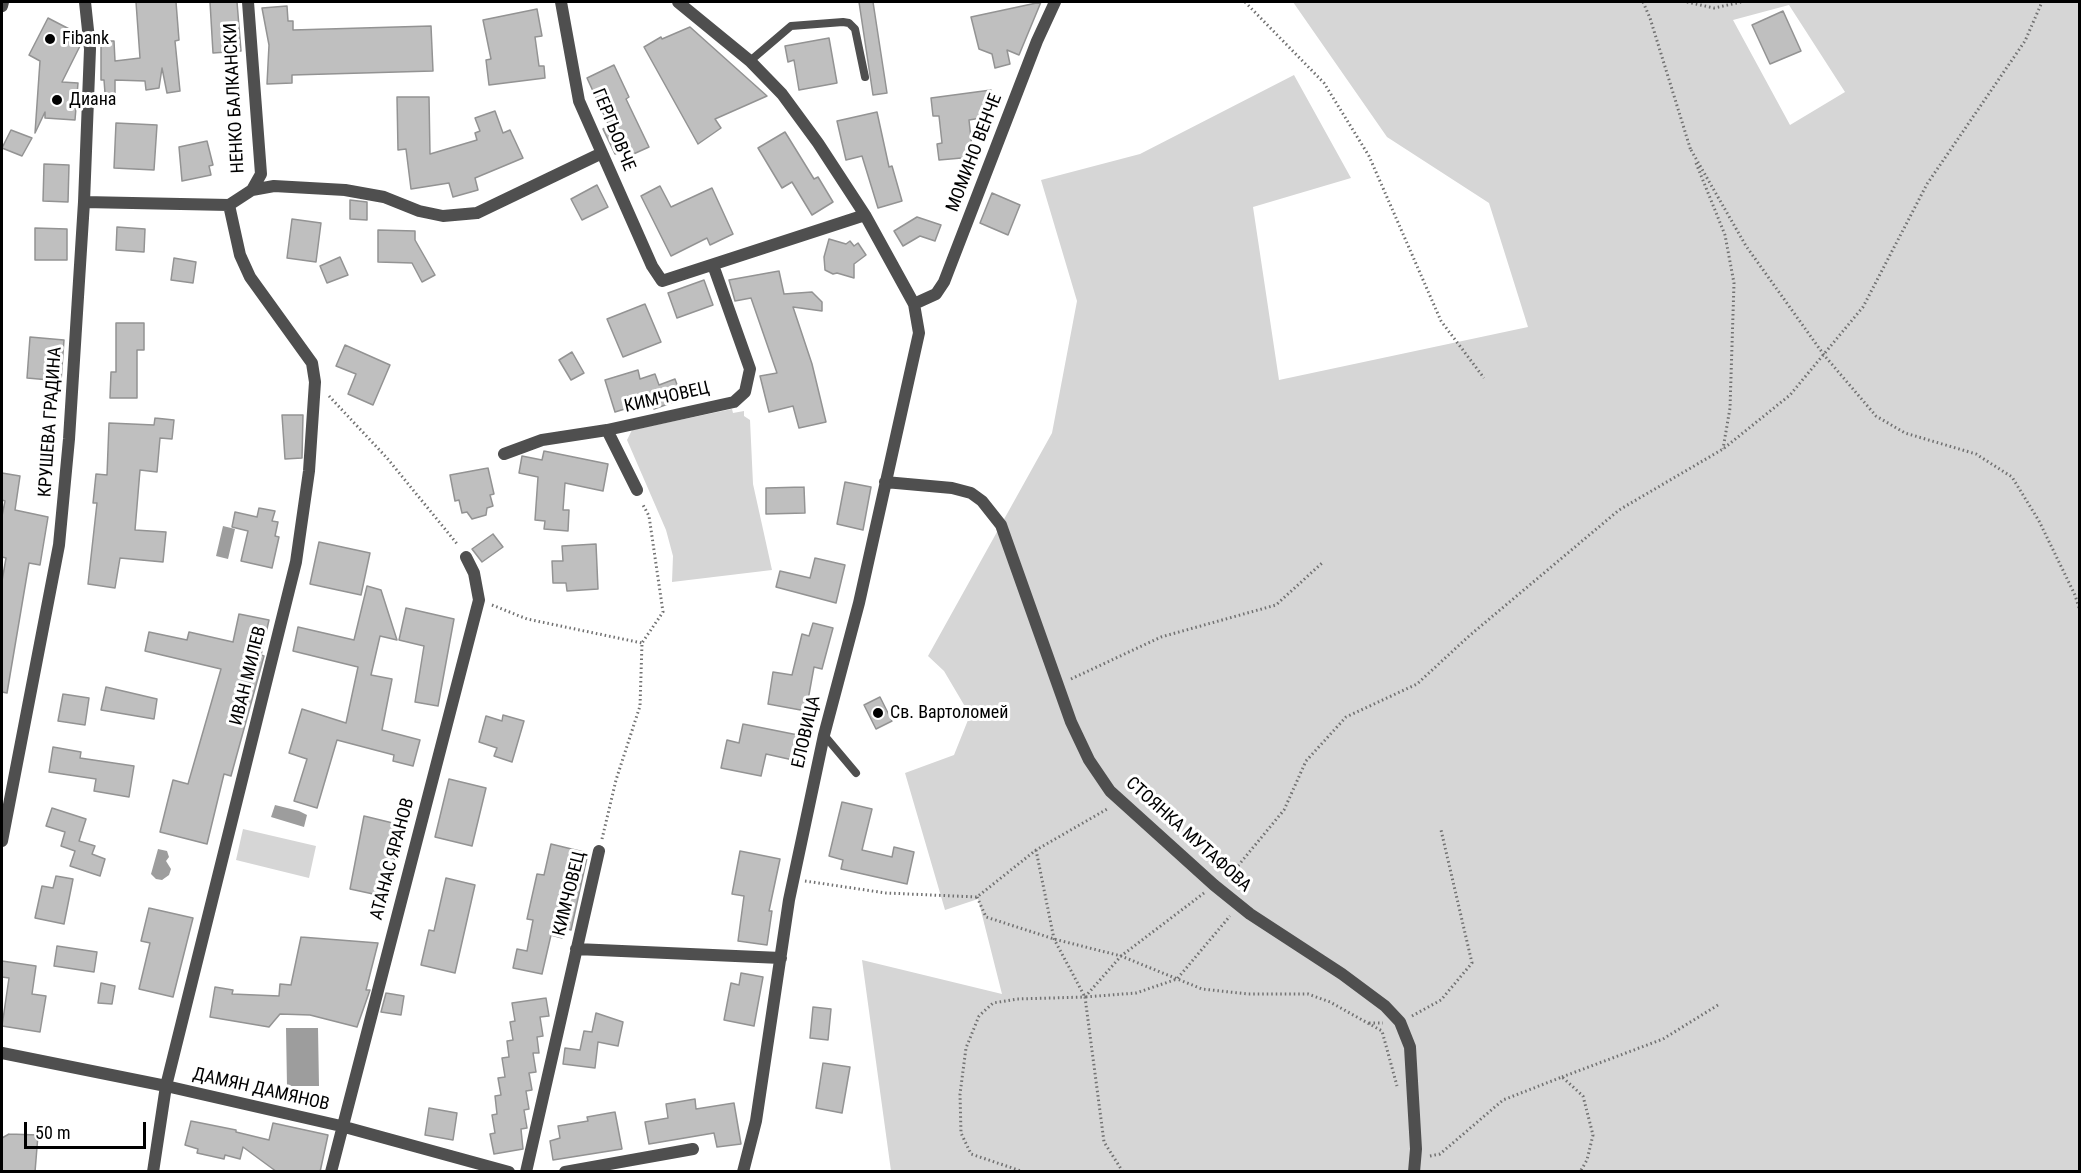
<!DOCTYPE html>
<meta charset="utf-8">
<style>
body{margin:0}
#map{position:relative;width:2081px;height:1173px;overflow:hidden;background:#fff;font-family:"Roboto Condensed",sans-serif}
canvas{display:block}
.frame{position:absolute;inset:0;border:3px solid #000;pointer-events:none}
.scale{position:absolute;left:24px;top:1122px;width:122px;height:27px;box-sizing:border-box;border:3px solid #000;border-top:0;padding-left:8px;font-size:18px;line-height:21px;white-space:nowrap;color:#000;-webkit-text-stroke:4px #fff;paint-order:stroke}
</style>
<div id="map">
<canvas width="2081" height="1173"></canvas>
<div class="frame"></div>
<div class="scale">50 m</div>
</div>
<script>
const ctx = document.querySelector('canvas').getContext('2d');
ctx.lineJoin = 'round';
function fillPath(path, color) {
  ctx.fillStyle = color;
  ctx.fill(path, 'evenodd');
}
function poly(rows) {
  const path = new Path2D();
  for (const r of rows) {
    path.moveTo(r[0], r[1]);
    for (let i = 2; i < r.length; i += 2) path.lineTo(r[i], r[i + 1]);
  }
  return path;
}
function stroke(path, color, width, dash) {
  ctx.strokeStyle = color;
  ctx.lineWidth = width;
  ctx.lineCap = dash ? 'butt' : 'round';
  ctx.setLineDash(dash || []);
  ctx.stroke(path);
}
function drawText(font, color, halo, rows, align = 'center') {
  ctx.font = font + ' "Roboto Condensed",sans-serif';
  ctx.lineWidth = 6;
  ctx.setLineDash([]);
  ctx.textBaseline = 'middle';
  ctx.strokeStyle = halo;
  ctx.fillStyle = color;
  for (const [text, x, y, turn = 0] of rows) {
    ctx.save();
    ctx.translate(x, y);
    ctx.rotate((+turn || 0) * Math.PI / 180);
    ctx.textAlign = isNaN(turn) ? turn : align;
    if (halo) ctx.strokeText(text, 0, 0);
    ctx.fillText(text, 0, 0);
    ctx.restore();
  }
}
const green = poly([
 [1293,2,2079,2,2079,1171,891,1171,862,960,1002,994,978,899,945,910,905,773,954,755,970,715,944,671,928,656,1052,433,1077,301,1041,180,1140,154,1294,75,1351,178,1253,207,1279,380,1528,327,1489,203,1387,137],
 [1789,5,1845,92,1790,125,1733,20],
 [732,409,733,413,744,411,744,416,750,420,753,484,772,570,672,582,673,556,666,530,627,440,632,430],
 [243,829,316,846,309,878,236,860]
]);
const water = poly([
 [45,426,55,426,54,446,43,445],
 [223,526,235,529,228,559,216,556],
 [275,805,299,811,307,815,304,827,271,817],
 [158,849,167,851,169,857,166,861,171,869,169,875,162,880,156,879,151,874],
 [286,1028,318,1028,319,1086,287,1086]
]);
const building = poly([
 [136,2,176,2,179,40,175,41,180,91,167,93,162,68,159,88,146,90,145,81,115,80,115,93,105,93,104,80,101,80,101,41,114,41,115,61,140,58,136,2],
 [210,2,237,2,241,51,213,53,210,2],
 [859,2,873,2,887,93,873,95,859,2],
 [1041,2,1019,55,1007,50,1010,64,995,68,992,54,979,49,971,17,1041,2],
 [287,6,288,21,293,21,293,30,431,26,433,71,292,75,292,83,267,84,269,45,262,8,287,6],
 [537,9,542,36,535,37,539,66,544,66,545,78,489,85,486,60,491,59,483,20,537,9],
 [1783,11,1801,51,1770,64,1752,25,1783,11],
 [48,18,75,32,70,41,80,46,62,82,78,83,75,120,45,118,45,112,35,133,40,61,29,55,48,18],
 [690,27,767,96,715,119,721,128,698,144,644,47,661,37,662,39,690,27],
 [829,38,837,83,799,90,794,60,788,62,785,46,829,38],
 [614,65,629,97,626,99,649,147,629,156,626,149,615,154,603,129,609,126,587,78,614,65],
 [991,90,993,108,986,108,987,117,969,120,973,157,939,160,937,144,942,143,939,116,933,116,931,98,991,90],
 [397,97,429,97,430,154,477,140,475,133,480,131,475,118,495,111,503,133,510,130,523,158,475,178,478,190,453,197,449,183,411,189,406,149,398,150,397,97],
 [877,112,889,167,892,166,902,201,878,208,862,156,846,160,837,121,877,112],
 [116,123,157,125,154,170,114,168,116,123],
 [11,130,32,138,22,156,2,148,11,130],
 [785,132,814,179,818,177,833,202,812,215,792,182,782,188,758,148,785,132],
 [207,141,213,165,209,166,211,175,182,181,179,147,207,141],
 [44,164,69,165,68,202,43,201,44,164],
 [597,185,608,207,582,220,571,199,597,185],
 [660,186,671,207,712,188,733,234,710,245,707,238,671,256,641,196,660,186],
 [992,193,1020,205,1008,235,980,223,992,193],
 [350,200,367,202,367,220,350,219,350,200],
 [917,217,941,225,935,241,920,236,903,246,894,231,917,217],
 [292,219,321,223,316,262,287,258,292,219],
 [117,227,145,229,144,252,116,250,117,227],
 [35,228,67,229,67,260,35,260,35,228],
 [378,230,415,231,415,240,435,275,422,282,412,263,378,262,378,230],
 [829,239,846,244,850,241,854,246,858,243,866,255,854,264,854,278,837,273,833,274,825,270,824,257,829,239],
 [340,257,348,275,327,283,320,266,340,257],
 [174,258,196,262,193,283,171,280,174,258],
 [779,271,784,294,812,292,822,302,822,311,793,307,812,364,826,422,799,428,793,406,769,412,760,376,777,373,751,298,735,301,729,280,779,271],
 [704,280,713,305,677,318,668,293,704,280],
 [645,304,661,342,623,357,607,319,645,304],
 [116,323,144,323,144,350,137,350,137,398,110,398,111,372,116,372,116,323],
 [30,337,64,340,61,381,27,378,30,337],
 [345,345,390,365,373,405,348,394,356,374,336,366,345,345],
 [572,352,584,373,571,380,559,360,572,352],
 [638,370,640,379,655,374,659,385,675,379,682,399,654,409,651,401,615,412,605,380,638,370],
 [282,415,303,415,302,458,285,459,282,415],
 [155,418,174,420,172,439,160,438,157,472,140,470,135,530,166,532,163,562,120,558,115,588,88,584,97,503,93,503,96,474,107,475,109,423,154,425,155,418],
 [544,451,608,464,603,491,565,483,563,510,569,510,568,531,544,529,545,521,535,520,538,477,519,473,522,456,542,460,544,451],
 [488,468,494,494,490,495,493,506,487,508,486,515,472,519,467,512,462,513,459,500,455,501,450,475,488,468],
 [2,473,20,476,15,510,48,517,40,565,29,563,7,693,2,692,2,581,6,558,2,557,2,516,5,501,2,500,2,473],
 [845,482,871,487,863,530,837,524,845,482],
 [804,487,805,513,766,514,766,488,804,487],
 [259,508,275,511,272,521,278,522,275,536,279,537,272,568,241,561,248,531,232,527,235,512,257,517,259,508],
 [493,534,503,547,482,562,472,549,493,534],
 [319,542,370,553,361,595,310,584,319,542],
 [596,544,598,589,567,591,566,583,553,583,552,561,563,561,562,546,596,544],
 [815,558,845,565,836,603,776,587,780,571,810,578,815,558],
 [367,586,381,590,397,640,380,636,371,675,392,679,382,730,420,740,413,766,393,761,394,755,337,740,317,808,294,801,307,759,289,753,302,709,346,723,358,667,293,651,298,627,354,640,367,586],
 [406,608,454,619,438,706,415,702,424,646,399,640,406,608],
 [239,614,269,620,261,655,264,656,231,776,224,774,207,844,160,832,173,780,188,784,221,669,145,651,149,632,187,640,189,632,233,642,239,614],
 [813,623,833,628,822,669,814,667,806,711,768,704,773,672,792,675,802,634,809,636,813,623],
 [106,687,157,699,154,719,101,710,106,687],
 [63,694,89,698,85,725,58,721,63,694],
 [880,697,892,721,876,729,864,705,880,697],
 [503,715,524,721,512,762,494,756,497,748,479,742,486,716,502,721,503,715],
 [743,724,798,735,793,760,766,754,761,776,721,768,727,740,739,743,743,724],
 [53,747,81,752,80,758,134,766,129,797,94,791,96,779,49,772,53,747],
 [449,779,486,788,472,846,435,837,449,779],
 [842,802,872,809,862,850,892,857,894,847,914,852,907,884,841,869,843,860,829,856,842,802],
 [52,808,86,819,79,841,95,846,92,854,105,859,100,876,70,866,75,851,61,846,65,832,46,826,52,808],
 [364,816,401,825,387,897,350,889,364,816],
 [551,844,588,853,571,930,564,928,562,938,551,935,542,974,513,968,517,949,527,951,533,920,527,919,537,874,544,875,551,844],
 [740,851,780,859,769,911,772,911,767,945,738,941,744,896,732,894,740,851],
 [56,876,73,879,64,924,35,918,42,886,53,888,56,876],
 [446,878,475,885,455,973,421,965,429,930,434,931,446,878],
 [149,908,193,918,173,997,139,989,150,943,141,941,149,908],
 [301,937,378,943,366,990,370,990,357,1027,310,1015,280,1014,269,1027,210,1017,215,987,233,990,232,994,279,996,280,984,291,985,301,937],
 [57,946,97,952,94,972,54,966,57,946],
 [2,961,36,966,32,994,46,996,40,1032,2,1026,9,978,2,977,2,961],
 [741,973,763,977,754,1026,724,1020,731,983,739,985,741,973],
 [101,983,115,986,112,1004,98,1003,101,983],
 [386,993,404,996,401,1015,381,1012,386,993],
 [546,998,549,1016,540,1017,543,1036,537,1037,539,1053,533,1053,536,1072,529,1073,532,1090,526,1091,529,1109,524,1110,527,1128,521,1129,523,1149,494,1154,490,1134,495,1133,492,1115,497,1114,495,1096,501,1095,498,1078,505,1077,502,1058,509,1057,507,1041,513,1040,510,1022,515,1021,512,1003,546,998],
 [813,1007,831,1009,828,1040,810,1038,813,1007],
 [596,1013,623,1022,618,1046,598,1042,595,1068,563,1064,565,1048,580,1050,584,1031,592,1032,596,1013],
 [823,1063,850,1067,842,1113,816,1108,823,1063],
 [695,1099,696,1109,734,1103,741,1144,717,1147,714,1133,649,1144,645,1122,668,1118,666,1104,695,1099],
 [429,1108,457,1113,453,1140,425,1135,429,1108],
 [615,1112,622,1149,553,1160,550,1141,560,1138,558,1126,588,1121,587,1117,615,1112],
 [191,1121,236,1130,236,1132,269,1140,273,1123,328,1135,320,1172,277,1172,243,1147,240,1159,225,1155,224,1159,197,1153,198,1149,185,1145,191,1121],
 [9,1134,38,1135,35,1172,2,1172,2,1138,9,1134]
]);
const path = poly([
 [1245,2,1324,83,1369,156,1441,321,1484,378],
 [1643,2,1650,18,1691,151],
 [1687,2,1714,8,1741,2],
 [1691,150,1746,246,1824,355,1876,416,1905,433,1976,454,2012,477,2039,521,2075,595,2080,611],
 [1696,163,1725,235,1734,283,1730,408,1723,449],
 [329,396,387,458,458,545],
 [492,605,527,619,642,643],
 [1071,679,1161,637,1276,605,1322,563],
 [602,839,616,780,640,706,642,643,663,612,649,516,642,503],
 [1036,850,1054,939,1085,997,1136,993,1177,979,1230,916],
 [1224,877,1237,867,1284,810,1306,761,1346,717,1417,684,1469,636,1619,510,1723,449,1790,395,1863,307,1927,184,2025,41,2042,2],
 [805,881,886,893,977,897,1036,850,1109,808],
 [977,897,986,917,1054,939,1121,956,1202,989,1248,994,1308,994,1330,1002,1382,1031,1397,1086],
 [1085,997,1104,1142,1123,1172],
 [1412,1016,1441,1000,1472,963,1441,830],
 [1369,1023,1383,1023],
 [1562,1077,1663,1039,1718,1005],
 [1430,1156,1440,1154,1503,1100,1562,1077,1583,1096,1593,1135,1587,1160,1580,1172],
 [1024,1172,971,1154,961,1133,960,1094,966,1048,979,1016,993,1003,1017,999,1085,997,1121,956,1204,893]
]);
const service = poly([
 [750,61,791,26,843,22,849,23,855,29,865,77],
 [824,735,856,773]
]);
const minor = poly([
 [248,2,261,174,252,190],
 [561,2,579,101,652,266,662,281,865,215],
 [678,2,750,61,782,94,818,143,865,215,914,304,919,333,859,603,824,735,789,900,756,1121,743,1172],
 [84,202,229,205,252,190,274,186,345,190,384,197,419,211,443,216,477,213,602,153],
 [914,304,936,294,944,282,1037,41,1055,2],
 [607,430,637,490],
 [504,454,542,440,607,430,734,402,745,392,750,369,713,265],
 [885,482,952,488,971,493,982,501,1001,525,1071,722,1089,760,1110,791,1214,885,1250,914,1342,974,1385,1006,1400,1022,1410,1047,1416,1149,1414,1172],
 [2,841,59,545,69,439,84,202,90,49,85,2],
 [576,949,781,958],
 [2,1053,166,1086,341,1126,509,1172],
 [153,1172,166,1086,296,562,309,471,315,382,312,363,250,277,240,255,229,205],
 [331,1172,479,600,474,573,466,557],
 [526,1172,599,851],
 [565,1172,693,1149]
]);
const tertiary = poly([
 [2,6,3,2]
]);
const markers = [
 [50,39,6,"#000"],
 [57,100,6,"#000"],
 [878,713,6,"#000"]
];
const poiNames = [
 ["Fibank",62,39],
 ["Диана",69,100],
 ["Св. Вартоломей",890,713]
];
const streetNames = [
 ["НЕНКО БАЛКАНСКИ",235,98,-93],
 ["ГЕРГЬОВЧЕ",613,130,68],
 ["МОМИНО ВЕНЧЕ",975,153,-69],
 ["КИМЧОВЕЦ",667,398,-13],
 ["КРУШЕВА ГРАДИНА",51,422,-86],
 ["ИВАН МИЛЕВ",249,676,-76],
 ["ЕЛОВИЦА",807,732,-77],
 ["СТОЯНКА МУТАФОВА",1188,835,42],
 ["АТАНАС ЯРАНОВ",393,859,-75],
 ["КИМЧОВЕЦ",570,894,-76],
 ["ДАМЯН ДАМЯНОВ",261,1090,13]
];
fillPath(green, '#d6d6d6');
fillPath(water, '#9d9d9d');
fillPath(building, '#bfbfbf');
stroke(building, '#939393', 1.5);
stroke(path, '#717171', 3, [1.5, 3]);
stroke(service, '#4f4f4f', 8);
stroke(minor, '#4f4f4f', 12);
stroke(tertiary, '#4f4f4f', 12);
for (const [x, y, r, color] of markers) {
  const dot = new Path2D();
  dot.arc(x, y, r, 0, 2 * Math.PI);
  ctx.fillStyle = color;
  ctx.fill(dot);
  stroke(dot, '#fff', 2);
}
drawText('18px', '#000', '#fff', poiNames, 'left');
drawText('18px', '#000', '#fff', streetNames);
</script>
